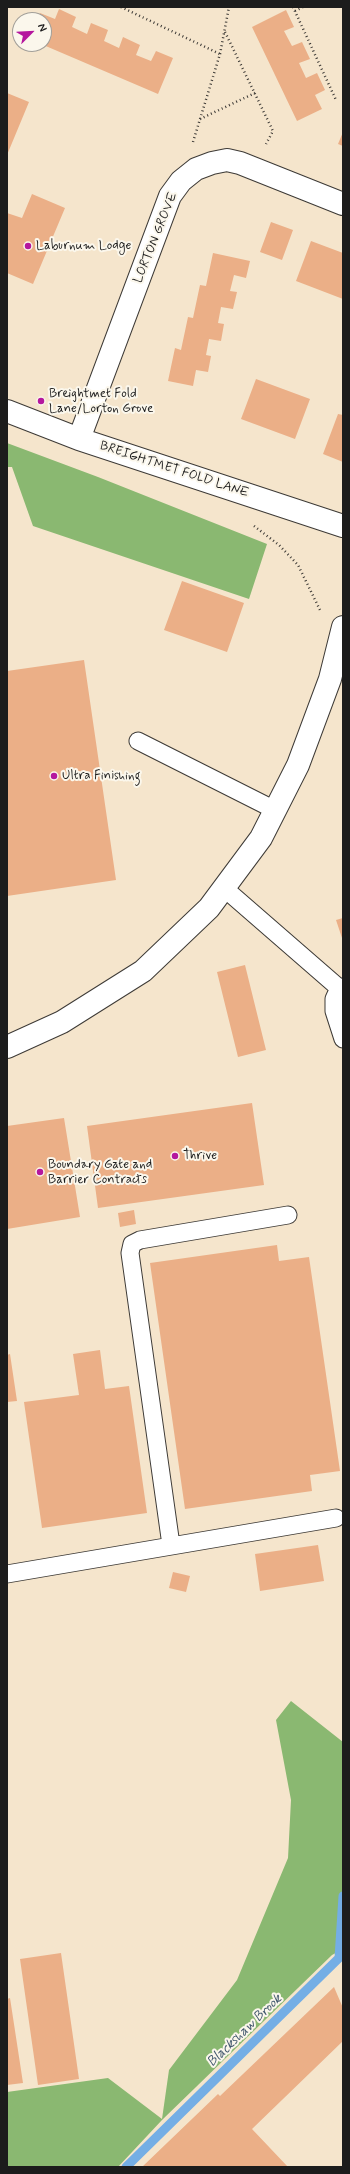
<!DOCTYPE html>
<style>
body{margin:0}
#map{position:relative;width:350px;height:2174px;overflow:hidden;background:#f5e5cc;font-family:Mynerve,sans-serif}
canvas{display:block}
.frame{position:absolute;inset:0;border:8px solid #1c1c1c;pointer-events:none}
.north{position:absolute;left:12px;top:12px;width:40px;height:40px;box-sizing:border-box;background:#fbf7ec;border:1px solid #a29f99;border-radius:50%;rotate:66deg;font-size:11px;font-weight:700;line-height:16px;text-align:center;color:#1c1c1c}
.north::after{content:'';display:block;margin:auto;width:14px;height:18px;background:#b5179e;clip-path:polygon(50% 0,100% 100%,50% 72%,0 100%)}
</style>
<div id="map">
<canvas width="350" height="2174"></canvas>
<div class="frame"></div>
<div class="north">N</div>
</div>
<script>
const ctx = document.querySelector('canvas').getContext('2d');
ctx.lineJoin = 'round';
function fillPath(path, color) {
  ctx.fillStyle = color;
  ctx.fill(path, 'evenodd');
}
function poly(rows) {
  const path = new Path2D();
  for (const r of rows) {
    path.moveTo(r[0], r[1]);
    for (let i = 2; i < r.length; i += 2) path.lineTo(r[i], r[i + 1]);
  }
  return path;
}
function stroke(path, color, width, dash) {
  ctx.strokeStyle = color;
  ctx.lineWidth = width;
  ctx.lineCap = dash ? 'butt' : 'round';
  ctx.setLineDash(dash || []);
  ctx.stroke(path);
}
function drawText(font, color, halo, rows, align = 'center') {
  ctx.font = font + ' Mynerve,sans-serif';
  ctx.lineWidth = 4;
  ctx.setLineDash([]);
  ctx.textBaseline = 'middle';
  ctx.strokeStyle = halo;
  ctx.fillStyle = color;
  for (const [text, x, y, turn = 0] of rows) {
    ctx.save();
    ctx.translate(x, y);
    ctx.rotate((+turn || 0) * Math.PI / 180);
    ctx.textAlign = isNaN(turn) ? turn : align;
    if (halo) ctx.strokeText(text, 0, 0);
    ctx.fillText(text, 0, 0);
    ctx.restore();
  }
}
const forest = poly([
 [7,443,98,477,267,544,249,599,33,526,12,467,7,467],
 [291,1701,343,1742,343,1949,332,1955,162,2120,118,2167,7,2167,7,2092,108,2078,162,2119,169,2070,237,1980,288,1858,291,1800,276,1720]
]);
const stream = poly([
 [126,2167,339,1958,343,1896]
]);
const building = poly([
 [59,9,76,17,72,27,87,34,91,23,108,30,104,41,119,48,123,37,140,45,136,55,151,61,156,51,173,58,158,94,41,44,44,44,44,20,37,20,40,13,55,19],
 [286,10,294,27,284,31,292,46,302,42,310,59,299,63,306,78,317,73,325,90,315,95,322,109,297,121,252,27],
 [7,93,29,102,7,155],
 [343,132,343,146,338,144],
 [32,194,65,208,33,284,7,273,7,213,22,218],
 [271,222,293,230,282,260,260,252],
 [311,241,343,253,343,299,296,281],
 [213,253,250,261,246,278,234,275,230,291,237,292,233,309,221,307,218,323,224,324,221,341,209,339,206,355,211,356,208,372,196,370,193,386,168,381,175,348,181,350,188,317,193,318,200,285,206,286],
 [256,379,310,399,295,439,241,419],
 [338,414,343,415,343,462,323,454],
 [182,581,244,603,227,652,164,630],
 [84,660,116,880,7,896,7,671],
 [343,918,343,941,336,920],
 [245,965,266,1050,238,1057,217,972],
 [252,1103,264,1185,98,1208,87,1126],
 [64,1118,80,1217,7,1229,7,1126],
 [134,1210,136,1224,120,1227,118,1213],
 [277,1245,279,1261,309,1257,340,1471,310,1475,312,1491,185,1509,150,1263],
 [100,1350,105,1389,129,1386,147,1513,42,1528,24,1402,79,1395,73,1354],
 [10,1354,17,1401,7,1402,7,1355],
 [318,1545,324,1581,260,1591,255,1554],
 [173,1572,190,1576,186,1592,169,1588],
 [61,1953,79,2079,38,2085,20,1959],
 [334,1987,343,2008,343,2041,252,2129,288,2167,142,2167,218,2094,220,2096],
 [10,1998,23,2083,7,2085,7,1999]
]);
const path = poly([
 [121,7,220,54],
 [293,7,336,100],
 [295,11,303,7],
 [225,32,273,131,266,144],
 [200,119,255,93],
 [193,142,220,54,229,7],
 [254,526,279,545,298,565,321,612]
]);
const service = poly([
 [138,741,275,810],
 [224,888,339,988,343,987],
 [339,988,334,999,334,1011,343,1039],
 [171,1545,130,1253,132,1244,140,1240,288,1215],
 [7,1574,336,1518]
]);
const minor = poly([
 [7,411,79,439,343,526],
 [79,439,170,196,181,181,196,169,212,163,227,160,240,163,343,204],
 [7,1047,62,1022,143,971,209,908,261,838,298,765,330,679,343,627]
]);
const markers = [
 [28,246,4,"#b5179e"],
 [41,401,4,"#b5179e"],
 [54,776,4,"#b5179e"],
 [175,1156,4,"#b5179e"],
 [40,1172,4,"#b5179e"]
];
const streetNames = [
 ["LORTON GROVE",156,238,-68],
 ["BREIGHTMET FOLD LANE",174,470,18]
];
const poiNames = [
 ["Laburnum Lodge",36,246],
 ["Breightmet Fold",49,394],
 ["Lane/Lorton Grove",49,409],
 ["Ultra Finishing",62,776],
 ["Thrive",183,1156],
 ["Boundary Gate and",48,1165],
 ["Barrier Contracts",48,1180]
];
const waterNames = [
 ["Blackshaw Brook",245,2031,-44]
];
fillPath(forest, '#8ab871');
stroke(stream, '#74aee5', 9);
fillPath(building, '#ebaf87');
stroke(service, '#3d3a36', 19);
stroke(minor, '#3d3a36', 24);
stroke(path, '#3d3a36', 2.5, [1, 3]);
stroke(service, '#fff', 17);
stroke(minor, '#fff', 22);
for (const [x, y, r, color] of markers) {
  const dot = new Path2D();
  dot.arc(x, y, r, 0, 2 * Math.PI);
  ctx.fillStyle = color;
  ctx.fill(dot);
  stroke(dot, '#fbf7ec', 1.5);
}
drawText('13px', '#1c1c1c', '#fbf7ec', streetNames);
drawText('13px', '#1c1c1c', '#fbf7ec', poiNames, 'left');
drawText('italic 14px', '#3f566c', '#fbf7ec', waterNames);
</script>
